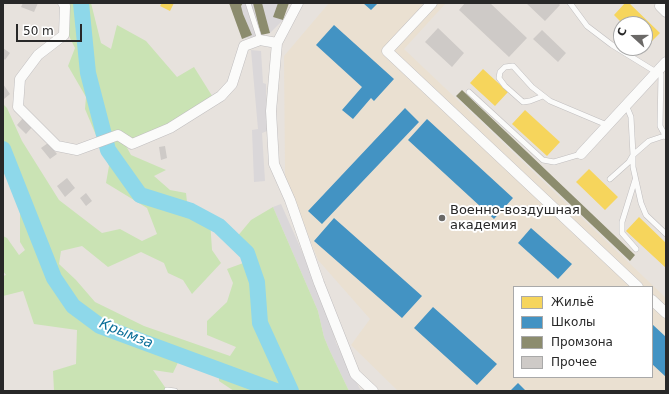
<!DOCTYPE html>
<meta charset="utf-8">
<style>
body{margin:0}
#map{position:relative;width:669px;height:394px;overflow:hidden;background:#e7e2dd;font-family:"DejaVu Sans",sans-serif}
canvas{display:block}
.frame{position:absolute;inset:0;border:4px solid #282828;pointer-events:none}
.legend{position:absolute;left:513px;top:286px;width:140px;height:92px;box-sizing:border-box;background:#fff;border:1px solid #a9a9a9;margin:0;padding:5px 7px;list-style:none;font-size:12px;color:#282828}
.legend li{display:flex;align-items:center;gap:8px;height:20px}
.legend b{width:20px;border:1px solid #a9a9a9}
.north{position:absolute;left:613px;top:16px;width:40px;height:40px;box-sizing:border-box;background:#fff;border:1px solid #a9a9a9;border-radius:50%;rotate:291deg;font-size:11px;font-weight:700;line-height:16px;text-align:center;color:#282828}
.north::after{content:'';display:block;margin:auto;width:14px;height:18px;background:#6b6967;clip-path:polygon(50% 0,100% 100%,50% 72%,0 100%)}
.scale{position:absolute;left:16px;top:24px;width:66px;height:18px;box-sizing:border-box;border:2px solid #282828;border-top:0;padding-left:5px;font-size:12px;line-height:14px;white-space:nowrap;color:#282828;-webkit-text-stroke:3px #fff;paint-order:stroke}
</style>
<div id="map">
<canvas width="669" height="394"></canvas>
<div class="frame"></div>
<ul class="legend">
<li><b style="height:11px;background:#f6d55c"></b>Жильё</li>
<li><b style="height:11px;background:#4393c3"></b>Школы</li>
<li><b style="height:11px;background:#8c8c6e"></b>Промзона</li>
<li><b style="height:11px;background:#cecac7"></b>Прочее</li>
</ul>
<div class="north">С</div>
<div class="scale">50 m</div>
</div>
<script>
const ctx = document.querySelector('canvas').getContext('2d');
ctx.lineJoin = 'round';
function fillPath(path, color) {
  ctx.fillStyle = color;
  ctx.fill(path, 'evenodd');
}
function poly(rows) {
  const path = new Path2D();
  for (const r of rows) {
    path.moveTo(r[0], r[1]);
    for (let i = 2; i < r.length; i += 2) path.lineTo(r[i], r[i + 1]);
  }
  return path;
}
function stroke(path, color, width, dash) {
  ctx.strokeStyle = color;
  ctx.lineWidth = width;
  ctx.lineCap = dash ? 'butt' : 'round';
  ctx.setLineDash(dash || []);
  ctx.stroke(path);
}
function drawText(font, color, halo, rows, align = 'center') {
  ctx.font = font + ' "DejaVu Sans",sans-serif';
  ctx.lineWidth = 4;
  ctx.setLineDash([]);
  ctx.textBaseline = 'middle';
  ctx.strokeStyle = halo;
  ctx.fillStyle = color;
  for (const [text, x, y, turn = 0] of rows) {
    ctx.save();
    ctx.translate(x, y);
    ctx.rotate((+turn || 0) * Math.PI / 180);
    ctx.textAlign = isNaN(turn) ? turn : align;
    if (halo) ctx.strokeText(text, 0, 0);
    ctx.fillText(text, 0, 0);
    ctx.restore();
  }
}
const industrial = poly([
 [234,3,285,3,283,20,270,33,242,39],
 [251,50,261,51,263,83,266,84,267,131,262,133,265,181,254,182,252,130,258,129],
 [281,204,328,310,336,343,361,391,349,391,329,349,324,337,318,311,273,207]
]);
const education = poly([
 [329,3,446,3,404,49,666,298,666,391,398,391,351,345,370,319,318,260,285,176,284,56],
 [514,287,652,287,652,377,514,377]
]);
const green = poly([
 [62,3,91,3,101,43,111,49,117,25,146,41,177,77,194,67,214,99,135,141,120,135,131,155,166,170,154,176,170,190,186,193,188,211,210,220,212,250,221,263,192,294,183,280,168,273,164,263,141,252,108,267,82,246,61,251,59,264,76,280,95,302,144,326,230,356,236,347,207,335,207,321,227,302,233,283,227,269,246,262,236,238,251,220,273,207,318,311,324,337,329,349,349,391,278,391,262,383,249,391,234,391,219,381,219,369,184,350,173,373,153,370,167,390,175,391,54,391,53,371,76,364,77,330,34,324,23,291,3,296,3,276,6,275,3,271,3,236,7,238,19,255,25,250,20,242,20,178,3,149,3,104,7,108,22,141,59,200,102,233,120,229,142,241,157,234,147,208,106,183,109,166,85,109,86,97,68,66,75,48,64,26]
]);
const homes = poly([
 [162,3,174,3,170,11,160,6],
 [625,3,629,3,660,33,646,47,645,24,623,24,614,15],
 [483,69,508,92,495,106,470,83],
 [525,110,560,142,547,156,512,124],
 [589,169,618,197,605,210,576,182],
 [639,217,666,243,666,268,626,231]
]);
const schools = poly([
 [363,3,378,3,371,10],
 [334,25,394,79,374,101,371,98,353,119,342,110,362,87,316,45],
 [405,108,419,122,322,224,308,211],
 [427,119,513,198,494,219,408,140],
 [334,218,422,296,402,318,314,241],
 [531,228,572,264,558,279,518,243],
 [433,307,497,364,477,385,414,328],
 [652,324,666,337,666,377,652,364],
 [518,383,526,391,510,391]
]);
const industry = poly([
 [229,3,243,3,241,6,243,14,252,35,242,39],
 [253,3,262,3,270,33,261,35],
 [278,3,289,3,283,20,273,17],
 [462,90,635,255,630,261,456,96]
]);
const river = poly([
 [81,3,88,73,108,150,140,195,191,211,219,226,247,253,257,282,260,323,291,391],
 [3,149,54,278,73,306,100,326,276,391]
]);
const building = poly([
 [23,3,38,3,34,12,21,7],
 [465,3,490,3,527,38,509,57,459,10],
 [526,3,558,3,560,5,545,21],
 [438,28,464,53,452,67,425,42],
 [542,30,566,53,558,62,533,39],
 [3,48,10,53,5,60,3,58],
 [3,84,10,94,4,99,3,98],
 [23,118,33,126,26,134,17,125],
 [48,143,57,154,50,159,41,148],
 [165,146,167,158,161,160,159,147],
 [67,178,75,188,65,197,57,186],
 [86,193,92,201,86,206,80,198]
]);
const service = poly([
 [248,3,260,40],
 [570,3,587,26,612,45,656,72],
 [661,74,660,126,666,137],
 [469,92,543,160,554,162,581,154],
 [543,96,530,101,523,102,505,86,499,78,500,72,505,67,513,66,532,87,550,101,607,125],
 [664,136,649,141,633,155,633,167,641,203,646,215,666,234],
 [610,179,629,162,633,155,631,117,626,105],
 [635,180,622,222,622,233,636,249],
 [167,390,175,391]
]);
const minor = poly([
 [63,3,65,6,64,35,38,55,20,79,18,107,57,146,77,150,118,135,132,144,170,128,221,96,232,84,244,46,260,40,277,43],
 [298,3,277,43,271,111,274,164,290,200,319,283,355,374,373,391],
 [432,3,387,51,638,287],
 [661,3,660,6,666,12],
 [581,154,666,62],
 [652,300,666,313]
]);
const markers = [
 [442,218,4,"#6b6967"]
];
const poiNames = [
 ["Военно-воздушная",450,211],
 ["академия",450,226]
];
const waterNames = [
 ["Крымза",126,334,22]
];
fillPath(industrial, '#dad7d9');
fillPath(education, '#eae0d1');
fillPath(green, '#cae3b4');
fillPath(homes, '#f6d55c');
fillPath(schools, '#4393c3');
fillPath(industry, '#8c8c6e');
stroke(river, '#8ed8ea', 16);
fillPath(building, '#cecac7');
stroke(service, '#c0bebf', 6);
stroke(minor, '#c0bebf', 11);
stroke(service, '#fbfbfa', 5);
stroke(minor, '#fbfbfa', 10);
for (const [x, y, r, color] of markers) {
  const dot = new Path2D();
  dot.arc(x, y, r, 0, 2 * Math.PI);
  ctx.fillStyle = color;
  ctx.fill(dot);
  stroke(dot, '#fff', 1.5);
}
drawText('13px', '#282828', '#fff', poiNames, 'left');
drawText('italic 14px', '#0b6f99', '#fff', waterNames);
</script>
